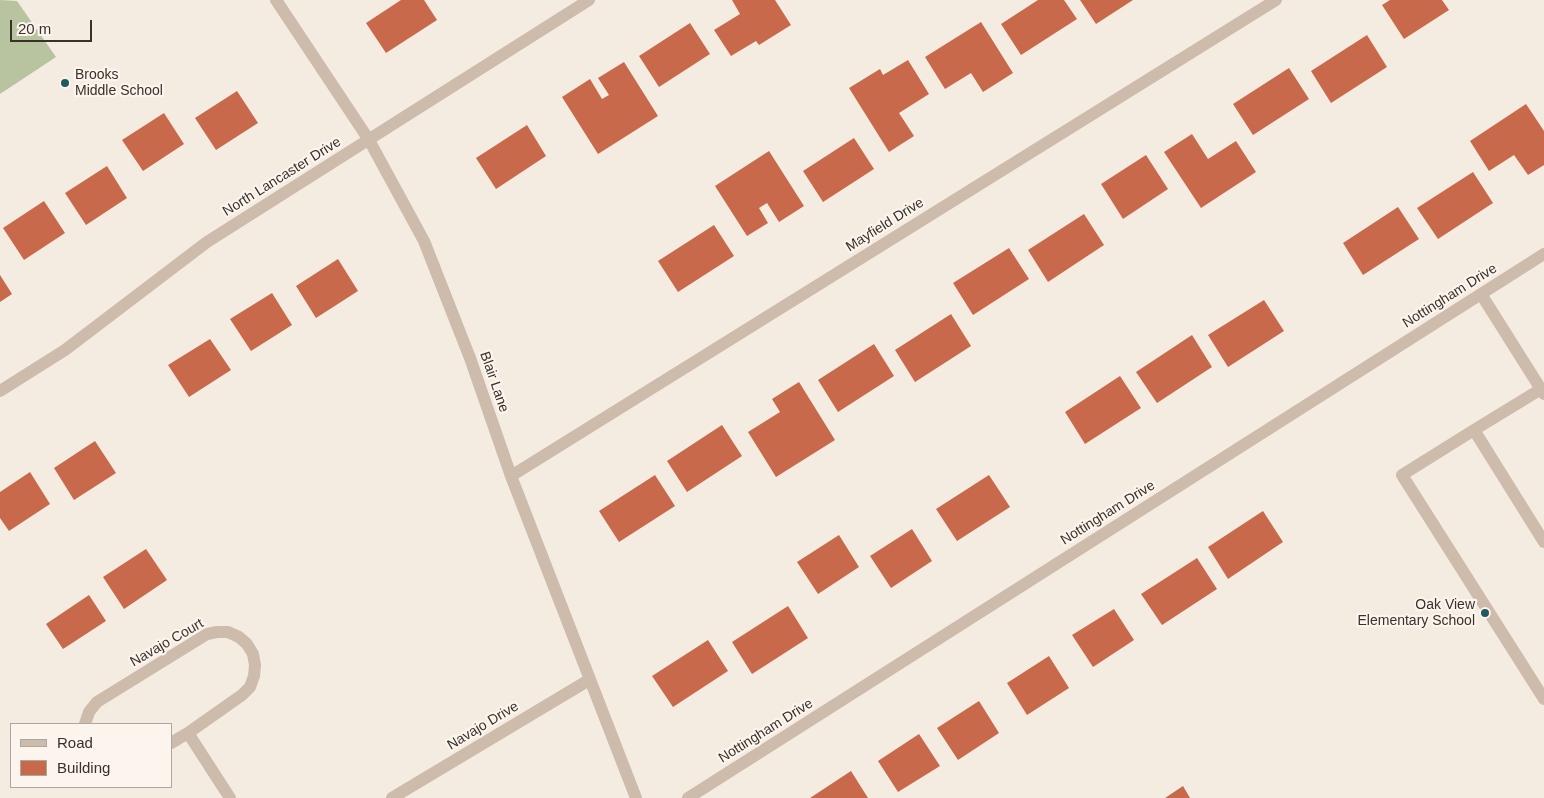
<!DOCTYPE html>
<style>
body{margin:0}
#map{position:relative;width:1544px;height:798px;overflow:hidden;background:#f4ebe1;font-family:Helvetica,sans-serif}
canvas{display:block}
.legend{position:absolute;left:10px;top:723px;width:162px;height:65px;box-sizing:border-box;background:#fbf5ee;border:1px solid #aea6a0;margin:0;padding:6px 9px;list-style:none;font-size:15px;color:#3b302b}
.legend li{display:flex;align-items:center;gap:10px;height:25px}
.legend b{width:25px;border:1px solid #aea6a0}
.scale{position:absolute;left:10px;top:20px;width:82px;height:22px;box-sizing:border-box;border:2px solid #3b302b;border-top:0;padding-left:6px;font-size:15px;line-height:18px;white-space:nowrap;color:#3b302b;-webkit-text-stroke:4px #fbf5ee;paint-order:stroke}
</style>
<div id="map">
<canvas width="1544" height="798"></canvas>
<ul class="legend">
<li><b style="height:6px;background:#cdbbac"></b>Road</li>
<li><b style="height:14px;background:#c8694b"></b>Building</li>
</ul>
<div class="scale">20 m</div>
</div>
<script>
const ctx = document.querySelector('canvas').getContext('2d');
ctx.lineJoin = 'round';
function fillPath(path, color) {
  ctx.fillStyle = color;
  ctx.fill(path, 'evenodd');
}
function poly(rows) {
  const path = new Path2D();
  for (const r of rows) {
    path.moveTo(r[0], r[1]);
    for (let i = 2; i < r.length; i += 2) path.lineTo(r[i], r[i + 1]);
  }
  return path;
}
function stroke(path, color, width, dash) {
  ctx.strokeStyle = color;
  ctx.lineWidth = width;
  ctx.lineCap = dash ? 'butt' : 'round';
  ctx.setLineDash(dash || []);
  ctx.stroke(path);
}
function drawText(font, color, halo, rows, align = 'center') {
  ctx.font = font + ' Helvetica,sans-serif';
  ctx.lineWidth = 4.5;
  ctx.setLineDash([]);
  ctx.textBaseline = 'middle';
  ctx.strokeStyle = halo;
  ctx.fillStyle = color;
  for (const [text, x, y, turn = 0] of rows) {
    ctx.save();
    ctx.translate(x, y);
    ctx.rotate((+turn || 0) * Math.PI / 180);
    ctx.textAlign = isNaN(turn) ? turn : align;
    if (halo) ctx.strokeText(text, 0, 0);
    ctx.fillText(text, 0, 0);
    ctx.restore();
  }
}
const green = poly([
 [0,0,17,1,56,57,0,94]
]);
const building = poly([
 [401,0,424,0,437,20,386,53,366,23],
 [732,0,775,0,791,25,759,45,756,41,731,56,714,30,740,14],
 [1038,0,1064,0,1077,19,1021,55,1001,24],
 [1080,0,1133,0,1096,24],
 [1390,0,1442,0,1449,10,1404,39,1382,5],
 [981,22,1013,73,983,92,971,73,945,89,925,57],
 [690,23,710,54,659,87,639,56],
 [1367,35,1387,67,1331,103,1311,71],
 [908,60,929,94,899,113,914,136,889,152,849,88,880,69,883,75],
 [624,62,658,116,598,154,562,97,590,79,602,99,609,95,598,78],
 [1289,68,1309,99,1253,135,1233,104],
 [237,91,258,123,216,150,195,118],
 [1526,104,1544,131,1544,165,1528,175,1514,155,1489,171,1470,141],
 [164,113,184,144,143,171,122,140],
 [527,125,546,156,496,189,476,158],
 [1192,134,1208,159,1236,141,1256,172,1201,208,1164,152],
 [854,138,874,169,823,202,803,171],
 [769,151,804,206,779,222,767,203,759,208,768,223,747,236,715,186],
 [1146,155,1168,189,1123,219,1101,184],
 [107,166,127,198,86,225,65,193],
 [1473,172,1493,203,1438,239,1417,208],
 [44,201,65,233,24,260,3,228],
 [1398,207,1419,239,1363,275,1343,243],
 [1084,214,1104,245,1048,282,1028,250],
 [714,225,734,256,678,292,658,261],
 [1009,248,1029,279,973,315,953,283],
 [338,259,358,291,316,318,296,286],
 [0,275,12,294,0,302],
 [272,293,292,325,251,351,230,319],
 [1264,300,1284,331,1228,367,1208,335],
 [951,314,971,346,915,382,895,350],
 [1192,335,1212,367,1157,403,1136,372],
 [210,339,231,370,189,397,168,365],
 [874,344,894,376,838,412,818,380],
 [1120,376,1141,408,1085,444,1065,412],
 [799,382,835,440,776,477,748,432,780,412,772,399],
 [722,425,742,456,687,492,667,461],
 [95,441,116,473,74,500,54,468],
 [30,472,50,504,9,531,0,518,0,492],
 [655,475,675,506,619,542,599,511],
 [989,475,1010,507,957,541,936,509],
 [1263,511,1283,542,1228,579,1208,547],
 [912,529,932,561,891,588,870,556],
 [839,535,859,567,818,594,797,562],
 [146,549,167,580,124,609,103,577],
 [1197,558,1217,589,1162,625,1141,594],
 [89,595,106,621,63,649,46,624],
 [788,606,808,638,752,674,732,642],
 [1114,609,1134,640,1093,667,1072,635],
 [708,640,728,671,673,707,652,676],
 [1049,656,1069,688,1027,715,1007,683],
 [979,701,999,733,958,760,937,728],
 [919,734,940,766,898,792,878,761],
 [851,771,868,798,810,798],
 [1183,786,1190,798,1165,798]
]);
const minor = poly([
 [276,0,369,140,424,241,470,358,511,476,636,798],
 [1481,294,1544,394],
 [1541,389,1474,430,1544,542],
 [0,391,65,350,207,242,589,0],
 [1474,430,1402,475,1544,699],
 [511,476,1276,0],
 [85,724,89,712,97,702,207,634,217,632,228,632,239,637,247,644,253,654,255,665,254,676,250,687,242,695,188,733,171,743],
 [188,733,230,798],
 [392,798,589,680],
 [688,798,1544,254]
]);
const markers = [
 [65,83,5,"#1f5a5e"],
 [1485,613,5,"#1f5a5e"]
];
const poiNames = [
 ["Brooks",75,75],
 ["Middle School",75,91],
 ["Oak View",1475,605,"right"],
 ["Elementary School",1475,621,"right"]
];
const streetNames = [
 ["North Lancaster Drive",282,177,-32],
 ["Mayfield Drive",885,225,-32],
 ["Nottingham Drive",1450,296,-32],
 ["Blair Lane",494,382,71],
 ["Nottingham Drive",1108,513,-32],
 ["Navajo Court",167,643,-30],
 ["Navajo Drive",483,726,-31],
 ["Nottingham Drive",766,731,-32]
];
fillPath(green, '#b8c4a0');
fillPath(building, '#c8694b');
stroke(minor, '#cdbbac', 12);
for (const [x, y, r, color] of markers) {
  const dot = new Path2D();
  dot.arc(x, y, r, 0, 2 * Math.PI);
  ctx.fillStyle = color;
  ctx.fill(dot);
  stroke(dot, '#fbf5ee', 2);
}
drawText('14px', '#3b302b', '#fbf5ee', poiNames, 'left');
drawText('14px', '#3b302b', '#fbf5ee', streetNames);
</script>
